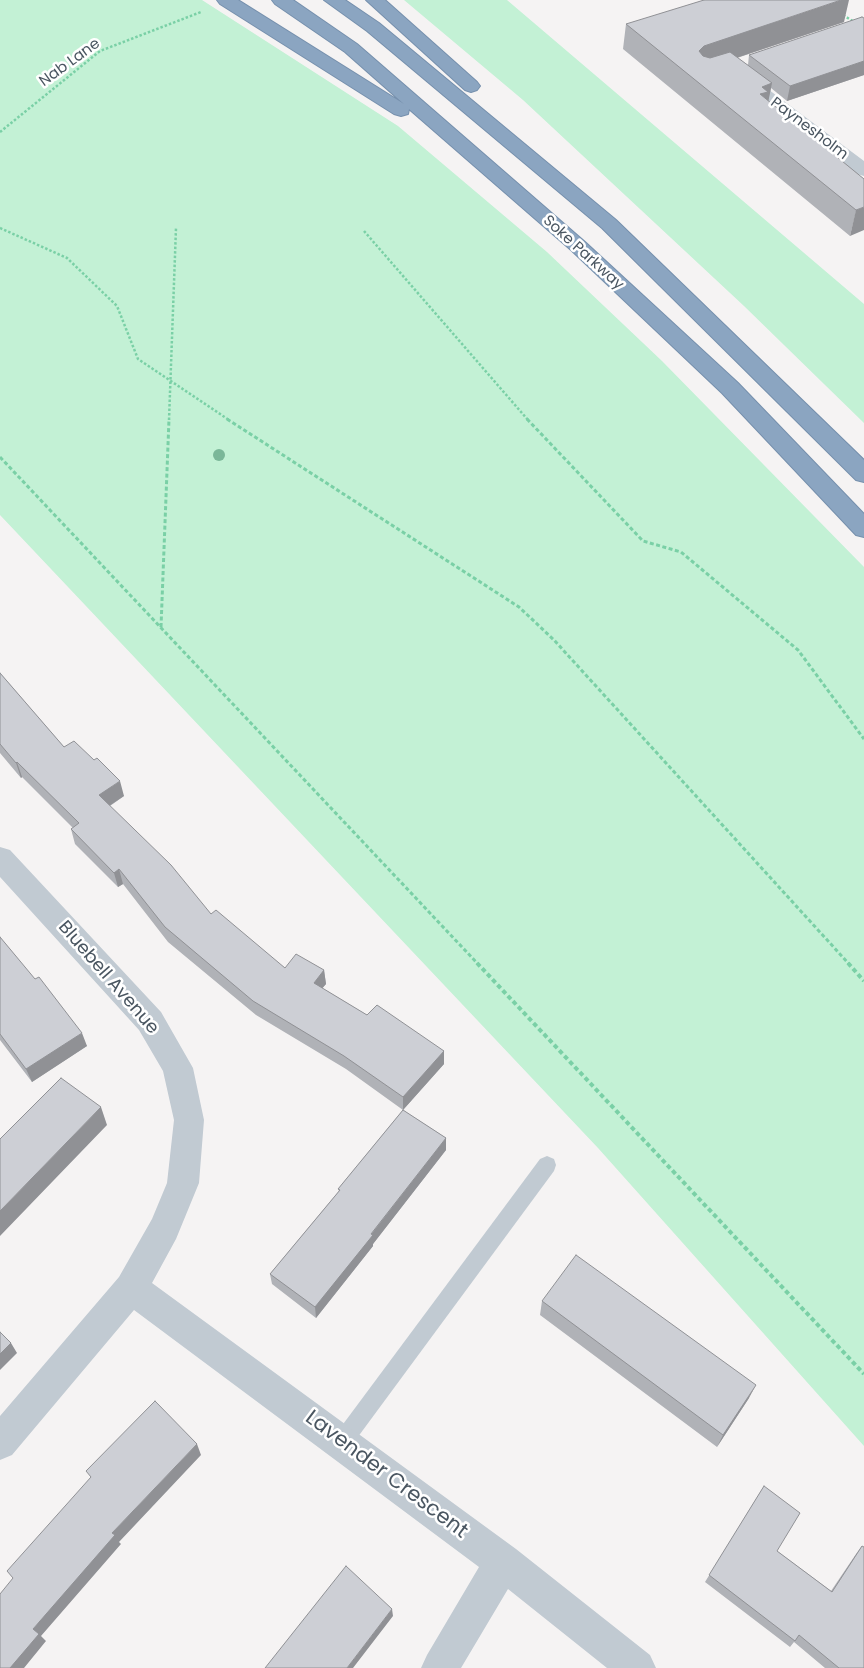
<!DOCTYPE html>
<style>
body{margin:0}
canvas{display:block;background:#f5f3f3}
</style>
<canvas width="864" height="1668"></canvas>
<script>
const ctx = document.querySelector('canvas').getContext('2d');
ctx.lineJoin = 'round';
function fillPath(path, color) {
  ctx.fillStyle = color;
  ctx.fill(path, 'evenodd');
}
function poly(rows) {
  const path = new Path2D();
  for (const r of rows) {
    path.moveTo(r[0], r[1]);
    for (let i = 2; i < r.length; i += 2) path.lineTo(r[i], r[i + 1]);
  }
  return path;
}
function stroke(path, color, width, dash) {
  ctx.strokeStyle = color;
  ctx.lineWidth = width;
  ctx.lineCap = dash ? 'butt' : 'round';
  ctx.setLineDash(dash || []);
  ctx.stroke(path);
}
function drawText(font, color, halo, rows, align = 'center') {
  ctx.font = font + ' Poppins,sans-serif';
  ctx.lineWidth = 5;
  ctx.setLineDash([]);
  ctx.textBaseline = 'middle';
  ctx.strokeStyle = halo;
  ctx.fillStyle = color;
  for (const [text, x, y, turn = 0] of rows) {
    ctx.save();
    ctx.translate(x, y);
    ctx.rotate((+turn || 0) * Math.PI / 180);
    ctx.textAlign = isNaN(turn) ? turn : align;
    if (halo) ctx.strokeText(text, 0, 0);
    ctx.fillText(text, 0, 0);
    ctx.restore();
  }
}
const green = poly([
 [0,0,202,0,398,126,547,252,662,361,864,567,864,1446,598,1148,0,515],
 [404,0,507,0,864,304,864,423,744,306,523,100]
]);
const pathFar2 = poly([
 [843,15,854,22],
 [0,132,100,51,201,12],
 [0,228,67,258,117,306,138,359,229,420],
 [364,231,528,420],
 [169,420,176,228]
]);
const pathFar1 = poly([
 [227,419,519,607,554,640,849,964],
 [527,419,643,541,681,552,798,650,864,739],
 [0,457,478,964],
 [161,627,169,419]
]);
const path = poly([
 [477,963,864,1374],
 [848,963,864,981]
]);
const lane = poly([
 [547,1156,554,1159,556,1165,554,1171,349,1449,342,1452,335,1449,332,1442,335,1435,540,1159,547,1156]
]);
const street = poly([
 [739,71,745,72,864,161,864,176,857,174,733,80,730,76,733,72,739,71],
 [0,847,10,850,161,1012,193,1068,204,1120,199,1183,176,1239,152,1283,516,1549,650,1655,656,1668,607,1668,508,1589,461,1668,421,1668,427,1655,479,1567,134,1310,12,1455,0,1460,0,1416,119,1277,152,1219,167,1183,174,1120,163,1071,139,1030,0,877,0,847]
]);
const highway = poly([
 [217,0,238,0,404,104,345,52,275,4,272,0,293,0,357,44,585,242,738,383,864,514,864,537,856,535,722,393,571,250,409,109,408,114,401,116,394,114,220,4,217,0],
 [324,0,345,0,379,23,616,220,864,460,864,482,856,480,602,228,367,31,324,0],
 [366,0,385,0,477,82,480,86,477,90,471,92,465,90,366,0]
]);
const trees = [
 [219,455]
];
const wall = poly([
 [864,18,864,75,787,101,771,88,768,101,864,179,850,236,623,49,626,24,844,22,737,58,748,65,749,55],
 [0,673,64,747,124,796,110,806,211,914,285,968,324,970,326,984,322,988,367,1015,444,1051,444,1064,403,1110,446,1138,446,1150,373,1244,373,1246,316,1318,272,1284,270,1274,339,1191,338,1189,403,1110,346,1069,256,1015,168,942,123,884,118,887,75,844,71,829,73,828,22,777,21,778,0,753],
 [0,937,87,1046,32,1082,0,1040],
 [542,1301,749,1398,717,1447,540,1315],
 [764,1486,777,1551,831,1591,856,1554,862,1546,864,1668,825,1668,794,1642,790,1647,705,1582]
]);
const shadedWall = poly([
 [841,0,849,0,844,22,700,70,699,51,704,46],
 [864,61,864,75,787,101,790,86],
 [772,83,767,108,756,119,762,87],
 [864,207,864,230,850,236,856,210],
 [17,762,22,777,21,778,16,763],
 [120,781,124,796,103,810,99,795],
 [119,869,123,884,118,887,114,873],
 [324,970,326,984,315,997,314,983],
 [82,1033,87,1046,32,1082,26,1069],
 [444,1051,444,1064,403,1110,403,1097],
 [101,1107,107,1125,0,1236,0,1211],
 [446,1138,446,1150,373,1244,373,1246,316,1318,315,1307],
 [11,1343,17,1353,0,1370,0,1354],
 [756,1385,749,1398,717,1447,723,1435],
 [197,1444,201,1455,119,1542,121,1544,41,1636,46,1641,24,1668,10,1668,33,1629,112,1533],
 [392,1609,393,1616,353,1668,347,1668]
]);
const building = poly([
 [704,0,841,0,704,46,699,51,703,56,710,58,730,52,772,83,762,87,768,92,760,94,864,179,864,207,856,210,626,24,704,0],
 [862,17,864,18,864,61,790,86,749,55,862,17],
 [0,673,64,747,74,741,94,760,97,758,120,781,99,795,171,865,211,914,216,910,285,968,296,954,324,970,314,983,367,1015,377,1005,444,1051,403,1097,344,1056,253,1001,165,927,119,869,114,873,71,829,79,823,17,762,16,763,0,744,0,673],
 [0,937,35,979,39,977,82,1033,26,1069,0,1034,0,937],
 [61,1078,101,1107,0,1211,0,1139,61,1078],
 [403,1110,446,1138,371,1234,373,1235,315,1307,270,1274,340,1190,338,1189,403,1110],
 [576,1255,756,1385,723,1435,542,1301,576,1255],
 [0,1332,11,1343,0,1354,0,1332],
 [155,1401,197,1444,112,1533,115,1535,33,1629,39,1634,10,1668,0,1668,0,1594,13,1578,7,1571,91,1477,86,1471,155,1401],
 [764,1486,800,1513,777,1551,832,1592,862,1546,864,1547,864,1668,839,1668,799,1635,795,1641,709,1575,764,1486],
 [346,1566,392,1609,347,1668,265,1668,346,1566]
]);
const farStreetnames = [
 ["Nab Lane",70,63,-36],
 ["Paynesholm",809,129,37],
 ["Soke Parkway",583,253,42]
];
const streetNames = [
 ["Bluebell Avenue",108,978,49]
];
const nearStreetnames = [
 ["Lavender Crescent",386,1475,37]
];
fillPath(green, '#c3f1d5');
stroke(highway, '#7690ad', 2);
stroke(pathFar2, '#7ad0a6', 2.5, [2.5, 2]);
stroke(pathFar1, '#7ad0a6', 3, [4, 2.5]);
stroke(path, '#7ad0a6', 4, [4.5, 3]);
fillPath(lane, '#c1cad2');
fillPath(street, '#c1cad2');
fillPath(highway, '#8ba5c1');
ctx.fillStyle = '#7bb799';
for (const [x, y] of trees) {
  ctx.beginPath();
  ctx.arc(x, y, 6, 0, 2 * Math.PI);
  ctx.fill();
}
fillPath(wall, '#b0b2b7');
fillPath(shadedWall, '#909195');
fillPath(building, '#cdcfd5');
stroke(building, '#909195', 1);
drawText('15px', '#4a5661', '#fff', farStreetnames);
drawText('18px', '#4a5661', '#fff', streetNames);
drawText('21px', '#4a5661', '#fff', nearStreetnames);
</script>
